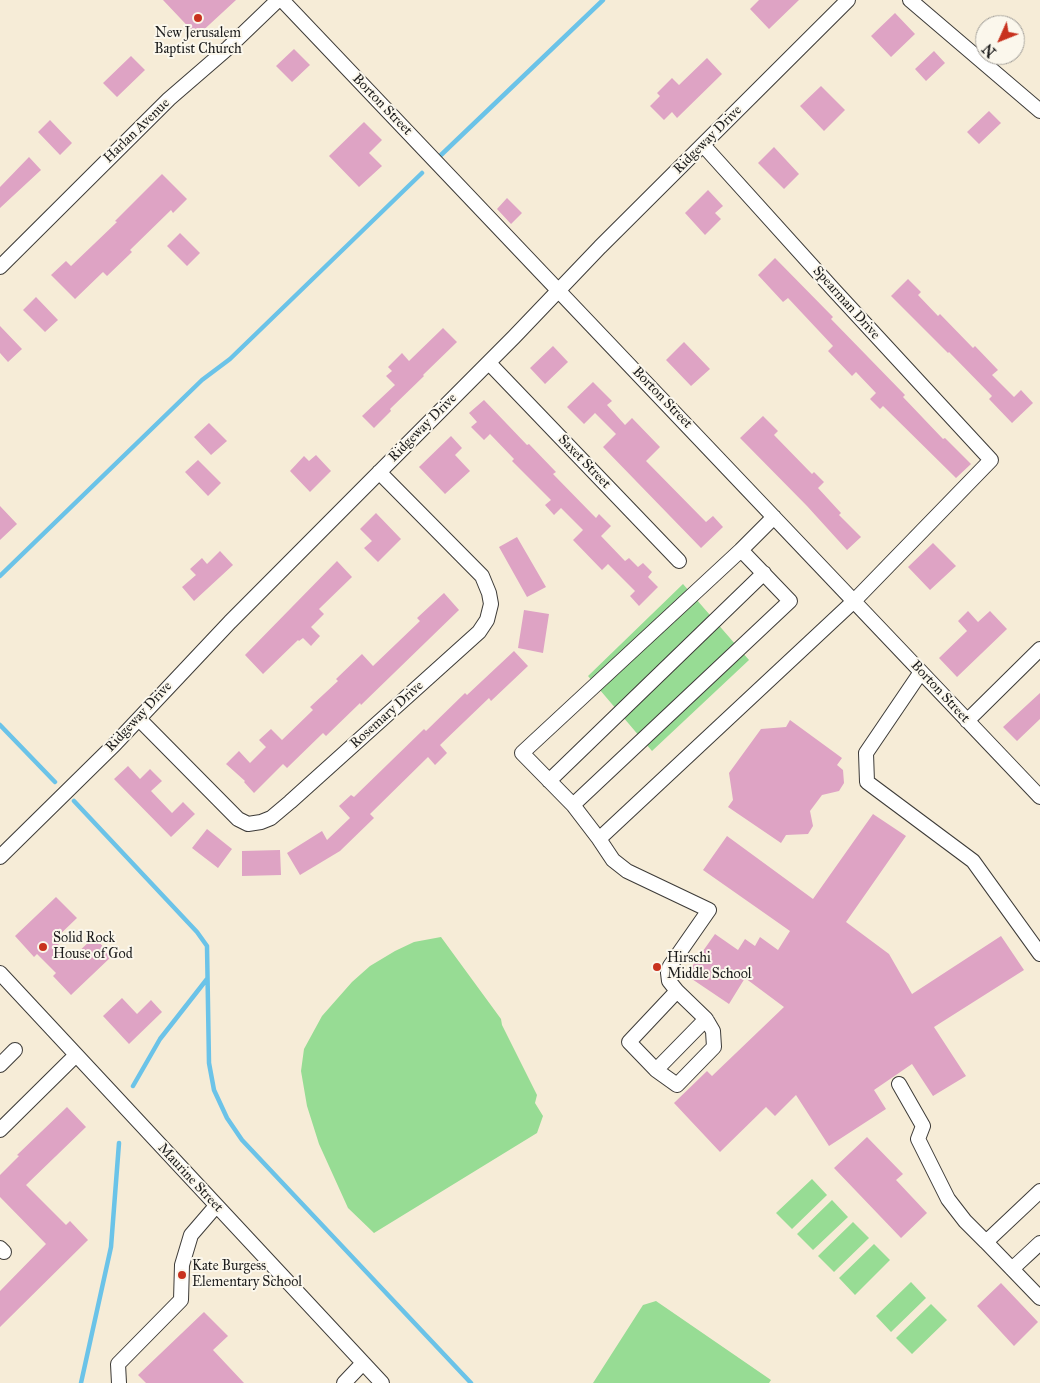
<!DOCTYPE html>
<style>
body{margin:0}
#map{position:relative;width:1040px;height:1383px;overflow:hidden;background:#f6ecd7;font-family:"IM FELL Great Primer",serif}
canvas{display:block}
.north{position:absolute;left:975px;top:15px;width:50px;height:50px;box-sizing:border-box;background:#fbf7ec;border:1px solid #a29f99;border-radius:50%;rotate:226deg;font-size:14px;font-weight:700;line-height:20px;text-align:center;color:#1c1c1c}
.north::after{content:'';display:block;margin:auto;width:18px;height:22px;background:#c8321e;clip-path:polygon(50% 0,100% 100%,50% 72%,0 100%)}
</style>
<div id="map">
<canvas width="1040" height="1383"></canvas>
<div class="north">N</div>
</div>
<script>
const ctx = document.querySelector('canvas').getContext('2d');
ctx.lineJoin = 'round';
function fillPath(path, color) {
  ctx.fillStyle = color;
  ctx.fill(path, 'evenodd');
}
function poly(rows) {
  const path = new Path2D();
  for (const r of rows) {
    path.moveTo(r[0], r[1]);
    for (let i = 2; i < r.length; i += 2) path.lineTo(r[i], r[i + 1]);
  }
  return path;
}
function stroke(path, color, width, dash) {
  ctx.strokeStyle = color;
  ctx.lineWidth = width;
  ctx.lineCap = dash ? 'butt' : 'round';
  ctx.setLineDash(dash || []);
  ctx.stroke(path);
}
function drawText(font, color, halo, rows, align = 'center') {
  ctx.font = font + ' "IM FELL Great Primer",serif';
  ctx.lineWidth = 4;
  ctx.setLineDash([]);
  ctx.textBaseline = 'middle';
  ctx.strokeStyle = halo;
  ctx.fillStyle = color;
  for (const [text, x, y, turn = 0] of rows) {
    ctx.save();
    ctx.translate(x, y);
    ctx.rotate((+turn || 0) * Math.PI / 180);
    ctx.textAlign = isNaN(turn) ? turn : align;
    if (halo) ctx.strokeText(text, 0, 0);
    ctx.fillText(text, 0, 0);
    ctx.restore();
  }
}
const green = poly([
 [683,584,749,660,652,751,588,676],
 [441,937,501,1019,502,1025,537,1095,535,1103,543,1116,537,1133,374,1233,348,1208,319,1144,307,1106,301,1071,304,1049,322,1016,352,982,370,966,395,951,414,942],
 [812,1179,827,1195,792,1229,776,1213],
 [832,1200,848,1217,813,1250,797,1234],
 [853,1222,869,1238,834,1272,818,1256],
 [874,1244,890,1260,855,1295,839,1278],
 [911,1282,926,1298,891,1332,876,1316],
 [656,1301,771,1380,769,1383,593,1383,643,1305],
 [931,1304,947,1320,912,1354,896,1338]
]);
const stream = poly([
 [441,155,603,0],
 [0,576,202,380,230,359,422,173],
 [0,725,55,782],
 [74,801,197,932,207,946,209,1063,214,1090,227,1118,242,1140,471,1383],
 [133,1086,160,1039,207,979],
 [81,1383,111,1247,119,1143]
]);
const building = poly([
 [163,0,236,0,197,36],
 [759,0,799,0,769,29,750,9],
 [895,13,915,34,891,57,871,36],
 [294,49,310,65,292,82,276,66],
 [934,51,945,63,926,81,915,69],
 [131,56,145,70,117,97,103,83],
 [707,58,722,74,677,118,672,112,664,120,650,106,660,96,657,93,672,78,679,85],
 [821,86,845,110,824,131,800,106],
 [989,111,1001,123,979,144,967,132],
 [50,120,72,143,60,155,38,132],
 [364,122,382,140,369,153,382,166,359,187,329,156],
 [774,147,799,174,784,189,758,163],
 [29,157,41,170,0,208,0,187],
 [162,174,187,199,173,213,171,210,130,250,132,252,107,276,103,272,75,299,51,275,66,261,71,266,117,222,115,221],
 [708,190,723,206,715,213,721,219,705,235,685,213],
 [507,198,522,213,511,224,497,209],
 [180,233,200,253,187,266,167,246],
 [775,258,833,317,831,319,905,395,903,397,943,439,945,438,971,464,956,478,883,406,880,409,870,399,876,393,856,372,852,376,828,351,833,346,788,298,783,302,758,275],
 [908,279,921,292,918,295,938,316,940,314,973,348,975,346,998,370,992,375,1014,397,1021,390,1033,403,1012,423,989,399,992,396,949,352,948,353,891,296],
 [36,297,58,320,45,332,23,310],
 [0,326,22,349,8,362,0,353],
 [443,328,457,342,423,375,424,376,390,409,391,411,374,428,362,416,395,385,386,376,392,371,388,367,402,353,409,361],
 [684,342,710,369,691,386,666,360],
 [553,346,568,362,545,384,530,368],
 [593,382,612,401,607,405,625,425,632,418,660,447,646,461,706,522,713,516,723,527,701,548,603,447,616,434,595,413,584,424,567,407],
 [484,400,527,445,529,444,556,472,553,474,596,518,599,514,611,526,601,536,625,561,629,558,638,567,643,563,652,572,648,577,658,587,639,606,630,596,635,591,608,564,602,570,573,540,583,530,561,508,554,515,545,505,551,500,512,461,514,459,490,434,484,440,471,427,477,422,469,413],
 [763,416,778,431,774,435,812,474,814,472,824,482,818,488,841,513,839,515,861,537,847,550,807,506,740,438],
 [209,423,227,441,211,455,194,437],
 [451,436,462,448,455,455,470,471,445,494,419,467],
 [316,455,331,471,310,492,290,471,304,456,309,461],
 [198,460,221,483,208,496,185,472],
 [0,506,17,524,0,540],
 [376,513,401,539,378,562,364,548,372,541,360,529],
 [517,537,546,587,527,597,499,547],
 [933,543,956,566,930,590,908,567],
 [220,551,233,565,194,601,182,587,196,575,190,569,202,558,207,564],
 [337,561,352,577,319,609,324,614,311,627,320,636,311,646,303,638,299,641,298,640,263,674,245,655],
 [444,593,459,610,361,705,360,703,326,736,323,733,287,768,283,764,254,793,244,782,245,781,226,764,239,751,250,763,266,747,259,740,271,729,282,740,313,710,310,707,338,681,336,679,362,654,373,666,420,621,417,618],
 [524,610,549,614,543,653,518,648],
 [968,611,978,622,990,611,1007,629,957,677,939,658,967,631,958,621],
 [514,651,528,666,491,701,489,698,440,745,447,753,435,765,428,757,370,814,374,818,340,851,300,875,287,853,322,831,327,840,350,818,339,806,351,795,354,797,424,729,426,731,465,693,467,695],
 [1040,693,1040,719,1017,741,1003,727],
 [790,720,842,758,837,765,843,770,844,783,839,791,822,795,810,811,813,826,808,834,786,835,781,843,728,807,733,800,729,773,761,729,786,727],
 [128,766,140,779,150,769,162,781,151,791,172,813,183,802,195,814,171,837,114,779],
 [873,814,906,836,846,922,889,954,912,994,1001,936,1024,970,934,1027,966,1076,933,1096,912,1064,874,1090,886,1109,829,1146,796,1095,775,1116,766,1107,720,1152,674,1103,707,1071,712,1076,784,1007,745,978,729,1004,686,975,715,934,738,950,745,939,755,946,760,937,778,950,790,931,703,870,727,836,813,899],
 [207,829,232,849,218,868,192,848],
 [280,850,281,875,242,876,242,851],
 [56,897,77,918,54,940,72,958,94,937,112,956,71,995,53,976,56,973,37,954,34,957,15,936],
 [122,998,137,1014,151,1000,162,1012,129,1044,103,1016],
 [67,1107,86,1127,26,1185,66,1225,70,1221,88,1240,0,1327,0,1291,46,1244,0,1197,0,1175,19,1156,17,1155],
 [867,1137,903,1174,896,1180,927,1213,901,1238,834,1168],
 [1001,1283,1038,1322,1014,1346,977,1306],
 [204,1312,228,1336,213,1350,244,1383,146,1383,138,1375]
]);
const minor = poly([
 [282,0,1040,797],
 [910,0,1040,111],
 [0,267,169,99,228,48,278,0],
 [489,363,679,561],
 [741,550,522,753,573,805,790,601,741,550,774,517],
 [921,672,866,753,867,782,973,861,1040,954],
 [139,719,238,819,248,824,261,822,271,818,290,802,479,632,487,620,491,604,489,593,482,576,379,472],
 [967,721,1040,649],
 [549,781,764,573],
 [573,805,599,839,854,601,991,460,833,289,703,145],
 [599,839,613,860,627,871,709,910,670,966,668,973,669,981,677,991,706,1019,656,1070,629,1042,677,991],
 [0,857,115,744,230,622,514,337,600,247,848,0],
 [0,973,382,1383],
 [0,1065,15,1050],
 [656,1070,677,1085,714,1047,713,1031,706,1019],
 [899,1084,923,1126,918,1139,948,1199,965,1221,986,1242],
 [0,1130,76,1055],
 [1040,1191,986,1242,1040,1298],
 [0,1248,4,1252],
 [1012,1269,1040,1243],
 [119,1383,118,1364,181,1300,182,1265,191,1235,216,1206],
 [344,1383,363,1363]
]);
const markers = [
 [198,18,5,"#c8321e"],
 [43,947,5,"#c8321e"],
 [657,967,5,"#c8321e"],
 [182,1275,5,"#c8321e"]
];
const poiNames = [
 ["New Jerusalem",198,34,"center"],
 ["Baptist Church",198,50,"center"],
 ["Solid Rock",53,939],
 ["House of God",53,955],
 ["Hirschi",667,959],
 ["Middle School",667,975],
 ["Kate Burgess",192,1267],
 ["Elementary School",192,1283]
];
const streetNames = [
 ["Borton Street",382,105,46],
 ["Harlan Avenue",137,131,-44],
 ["Ridgeway Drive",708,140,-45],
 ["Spearman Drive",846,303,48],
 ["Borton Street",662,398,46],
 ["Ridgeway Drive",423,428,-45],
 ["Saxet Street",584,462,46],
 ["Borton Street",940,692,47],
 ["Rosemary Drive",387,715,-42],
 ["Ridgeway Drive",139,717,-47],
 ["Maurine Street",190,1178,47]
];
fillPath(green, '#97dc94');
stroke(stream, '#6bc3e8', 4.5);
fillPath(building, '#dea3c4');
stroke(minor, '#3d3b38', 16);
stroke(minor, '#fff', 14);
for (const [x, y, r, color] of markers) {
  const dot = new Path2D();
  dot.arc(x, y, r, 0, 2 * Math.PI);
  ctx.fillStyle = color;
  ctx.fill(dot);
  stroke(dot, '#fbf7ec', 2);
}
drawText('14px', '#1c1c1c', '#fbf7ec', poiNames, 'left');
drawText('14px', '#1c1c1c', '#fbf7ec', streetNames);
</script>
